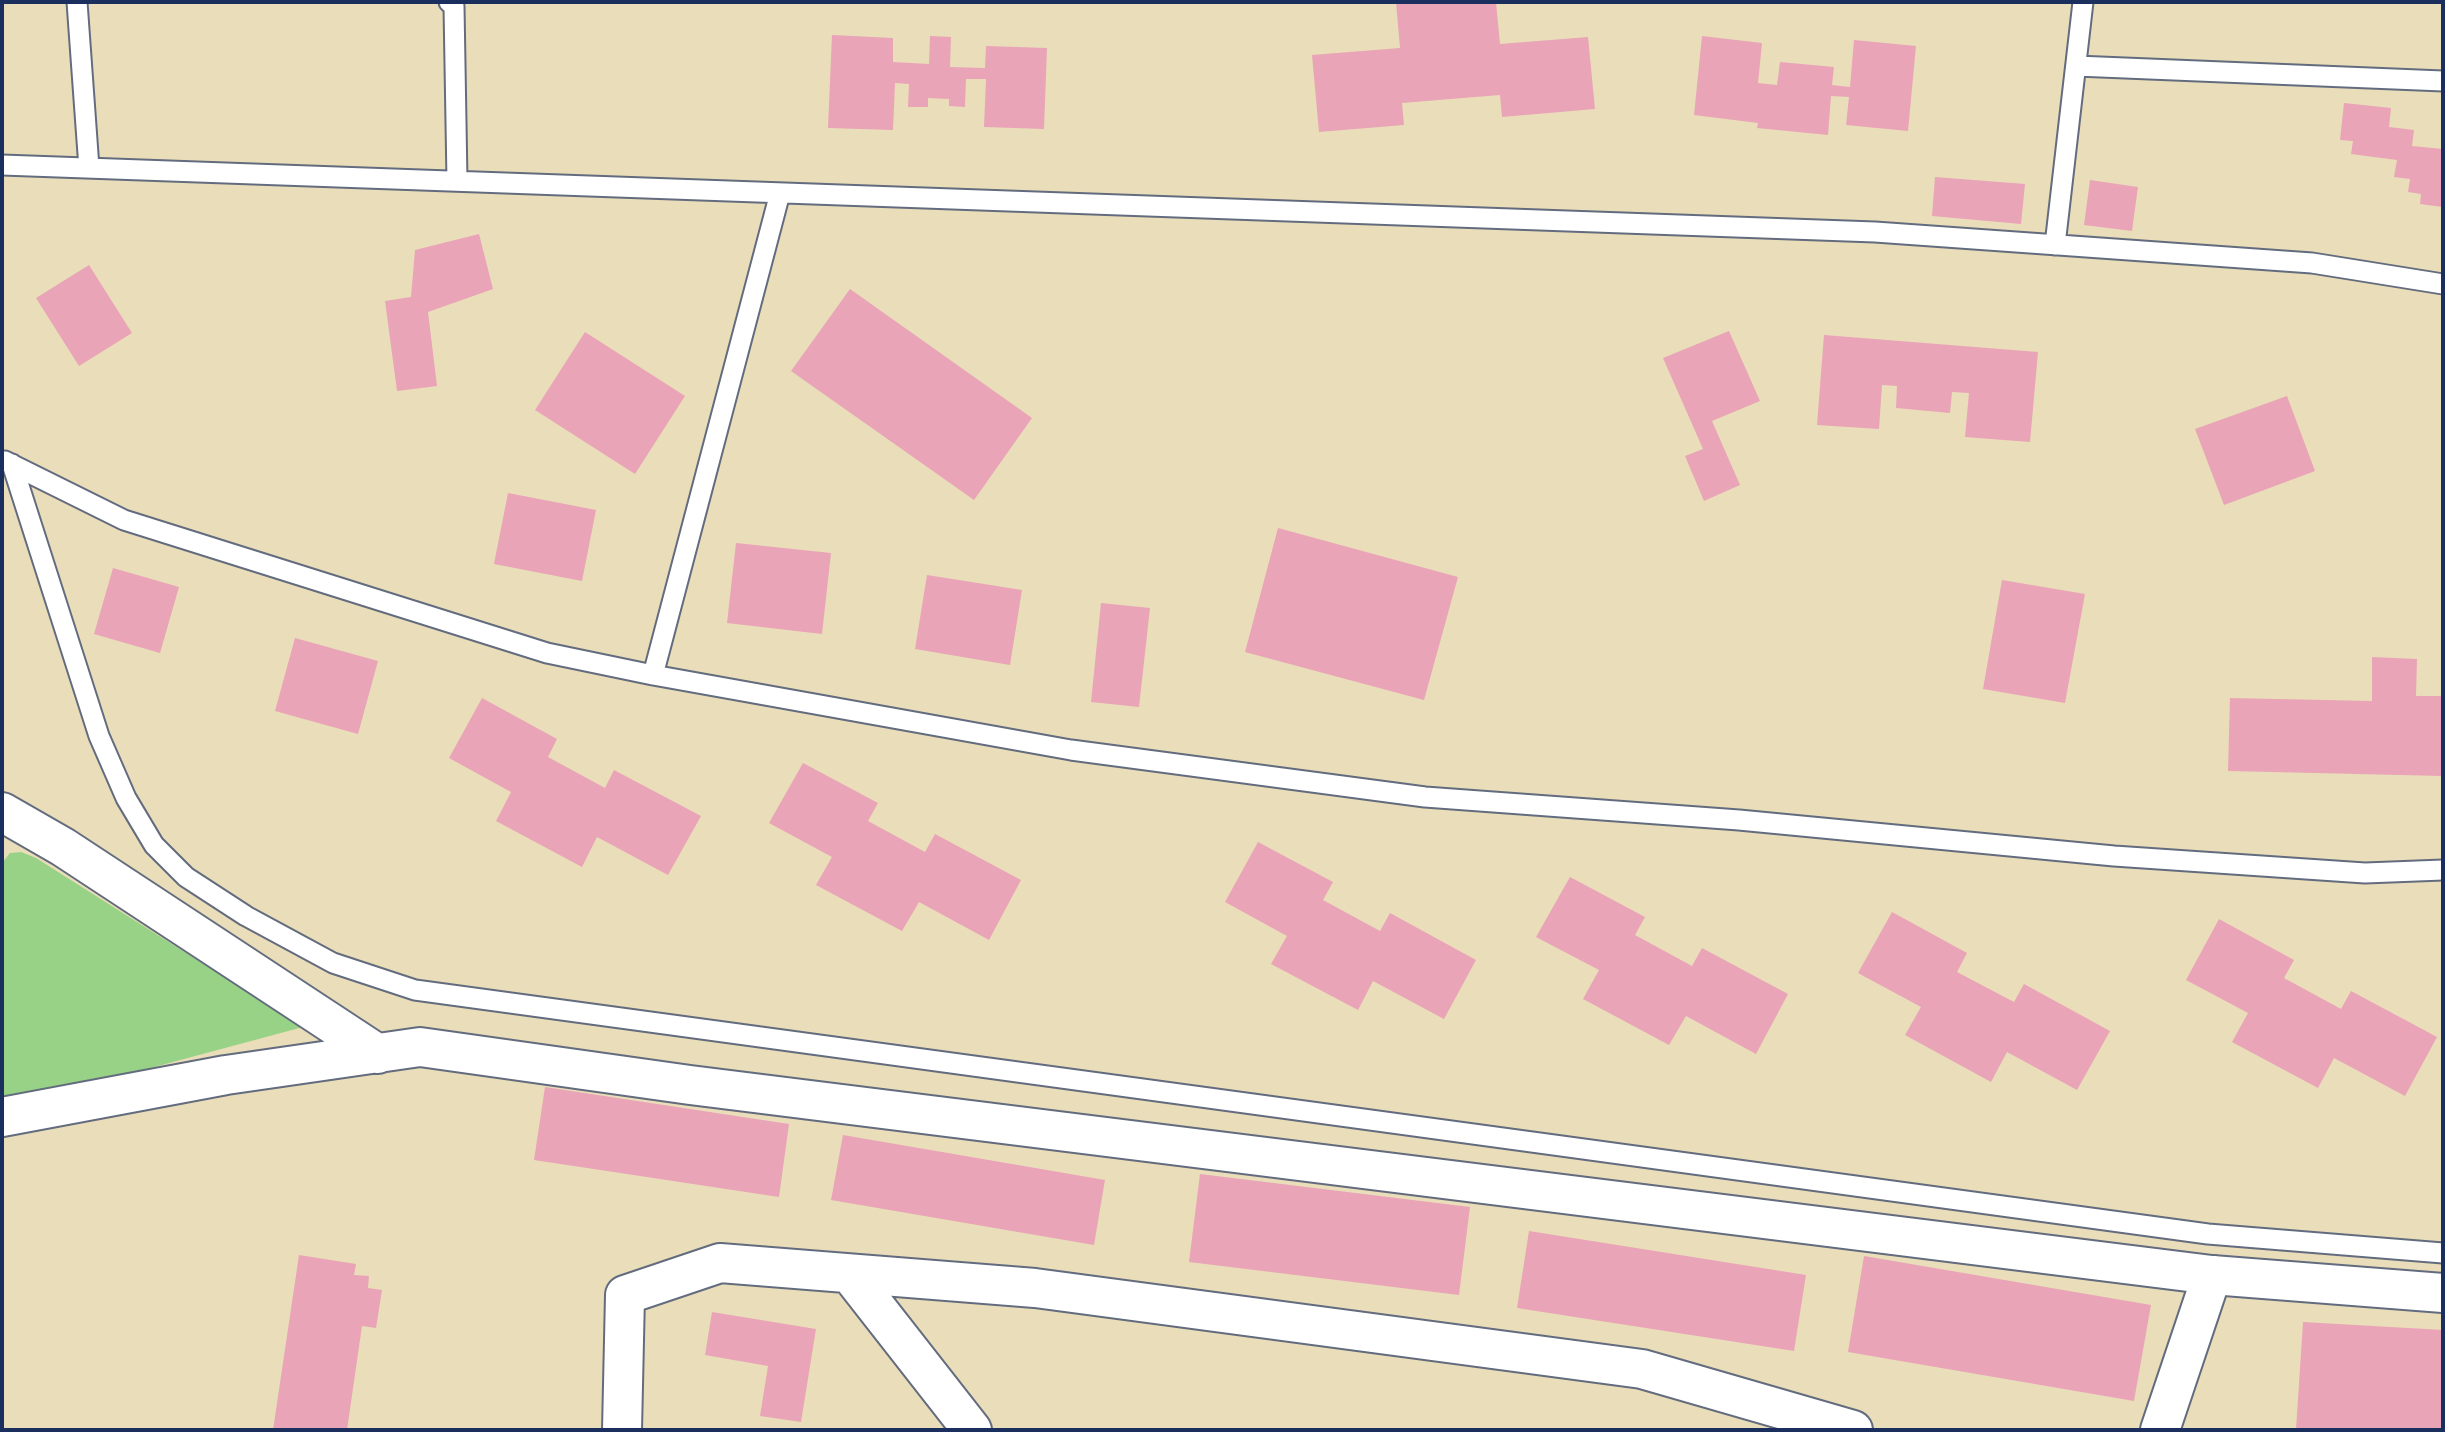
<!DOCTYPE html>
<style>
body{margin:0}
#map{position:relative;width:2445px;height:1432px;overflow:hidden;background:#eaddb9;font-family:"Playpen Sans",sans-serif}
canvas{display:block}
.frame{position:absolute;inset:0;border:4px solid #1b2f5e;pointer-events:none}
</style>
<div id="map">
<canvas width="2445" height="1432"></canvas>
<div class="frame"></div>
</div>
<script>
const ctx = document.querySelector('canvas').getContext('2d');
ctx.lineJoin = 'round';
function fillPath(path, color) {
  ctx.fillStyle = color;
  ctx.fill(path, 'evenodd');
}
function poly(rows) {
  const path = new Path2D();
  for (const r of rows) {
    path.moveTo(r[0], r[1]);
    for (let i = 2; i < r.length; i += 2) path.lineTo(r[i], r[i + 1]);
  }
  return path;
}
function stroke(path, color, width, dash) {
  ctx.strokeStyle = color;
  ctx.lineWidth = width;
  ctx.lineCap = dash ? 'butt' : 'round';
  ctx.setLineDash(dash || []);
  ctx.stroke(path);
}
const green = poly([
 [21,852,36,858,303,1027,2,1108,2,863,10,853]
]);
const building = poly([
 [1396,2,1496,2,1500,44,1588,37,1595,109,1502,117,1500,95,1402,103,1404,125,1319,132,1312,55,1400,48],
 [832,35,893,38,893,62,929,64,930,36,951,37,950,67,985,68,986,46,1047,48,1044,129,984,127,986,79,966,79,965,107,949,106,949,99,928,98,928,107,908,107,909,84,895,83,893,130,828,128],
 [1702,36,1762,43,1758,83,1777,85,1780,62,1834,67,1832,85,1850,87,1854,40,1916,46,1908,131,1846,125,1849,97,1831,96,1828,135,1757,128,1758,123,1694,115],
 [2344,103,2391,108,2389,127,2414,130,2412,146,2443,149,2443,207,2420,204,2421,194,2408,192,2410,179,2394,177,2397,160,2351,154,2353,141,2340,140],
 [1935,177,2025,184,2021,224,1932,216],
 [2090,180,2138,187,2132,231,2084,225],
 [479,234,493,289,428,312,437,386,397,391,385,301,411,297,415,250],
 [89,265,132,333,79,366,36,298],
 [850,289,1032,418,974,500,791,371],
 [1729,331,1760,401,1712,421,1740,485,1704,501,1685,456,1703,449,1663,358],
 [585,332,685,396,635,474,535,410],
 [1824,335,2038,352,2030,442,1965,437,1969,393,1952,392,1950,413,1896,408,1897,386,1882,385,1879,429,1817,425],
 [2287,396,2315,471,2224,505,2195,429],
 [508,493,596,510,582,581,494,564],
 [1278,528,1458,577,1424,700,1245,652],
 [736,543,831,553,822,634,727,623],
 [113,568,179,587,160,653,94,634],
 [927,575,1022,590,1010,665,915,649],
 [2002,580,2085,594,2065,703,1983,689],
 [1101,603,1150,608,1139,707,1091,702],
 [295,638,378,661,358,734,275,711],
 [2372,657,2417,659,2416,696,2443,696,2443,776,2228,771,2230,698,2372,701],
 [482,698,557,739,548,757,605,788,614,770,701,816,668,875,597,837,582,867,496,821,511,792,449,758],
 [803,763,878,803,868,821,925,852,935,834,1021,880,989,940,919,902,902,931,816,885,832,857,769,823],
 [1258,842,1333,882,1323,900,1380,931,1390,913,1476,960,1444,1019,1373,981,1358,1010,1271,964,1287,936,1225,902],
 [1570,877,1645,917,1635,935,1692,966,1702,948,1788,994,1756,1054,1686,1016,1669,1045,1583,999,1599,970,1536,937],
 [1892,912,1967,953,1957,972,2014,1002,2024,984,2110,1031,2077,1090,2007,1052,1991,1082,1905,1035,1921,1007,1858,973],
 [2219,919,2294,960,2284,978,2341,1009,2351,991,2437,1037,2405,1096,2334,1058,2318,1088,2232,1042,2248,1013,2186,980],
 [545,1087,789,1124,779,1197,534,1160],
 [843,1135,1105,1180,1094,1245,831,1200],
 [1200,1174,1470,1207,1459,1295,1189,1262],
 [1529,1231,1806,1275,1794,1351,1517,1308],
 [299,1255,356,1264,354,1275,369,1276,368,1288,382,1290,376,1328,362,1326,347,1430,273,1430],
 [1864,1256,2151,1305,2134,1401,1848,1352],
 [712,1312,816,1329,801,1422,760,1416,768,1366,705,1355],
 [2303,1322,2443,1330,2443,1430,2296,1430]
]);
const service = poly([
 [77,2,89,168],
 [449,2,454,6,457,181],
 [2076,66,2443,81],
 [2,165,1875,232,2312,263,2443,284],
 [2055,245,2083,2],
 [5,461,124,520,547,653,653,675,1071,750,1425,797,1739,820,2114,856,2365,873,2443,870],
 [12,464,99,736,126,798,154,845,186,877,246,916,333,963,415,990,2208,1234,2443,1253],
 [653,675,780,193]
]);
const minor = poly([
 [850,1274,972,1430],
 [622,1430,625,1295,720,1263,1035,1288,1642,1369,1853,1430],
 [2160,1430,2212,1275]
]);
const tertiary = poly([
 [2,812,63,847,378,1054],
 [2,1117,226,1075,420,1047,690,1085,2212,1275,2443,1293]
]);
fillPath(green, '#97d286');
fillPath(building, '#e9a4b8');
stroke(service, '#636c7e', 23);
stroke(minor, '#636c7e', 42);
stroke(tertiary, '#636c7e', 42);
stroke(service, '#fff', 19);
stroke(minor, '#fff', 38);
stroke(tertiary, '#fff', 38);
</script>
